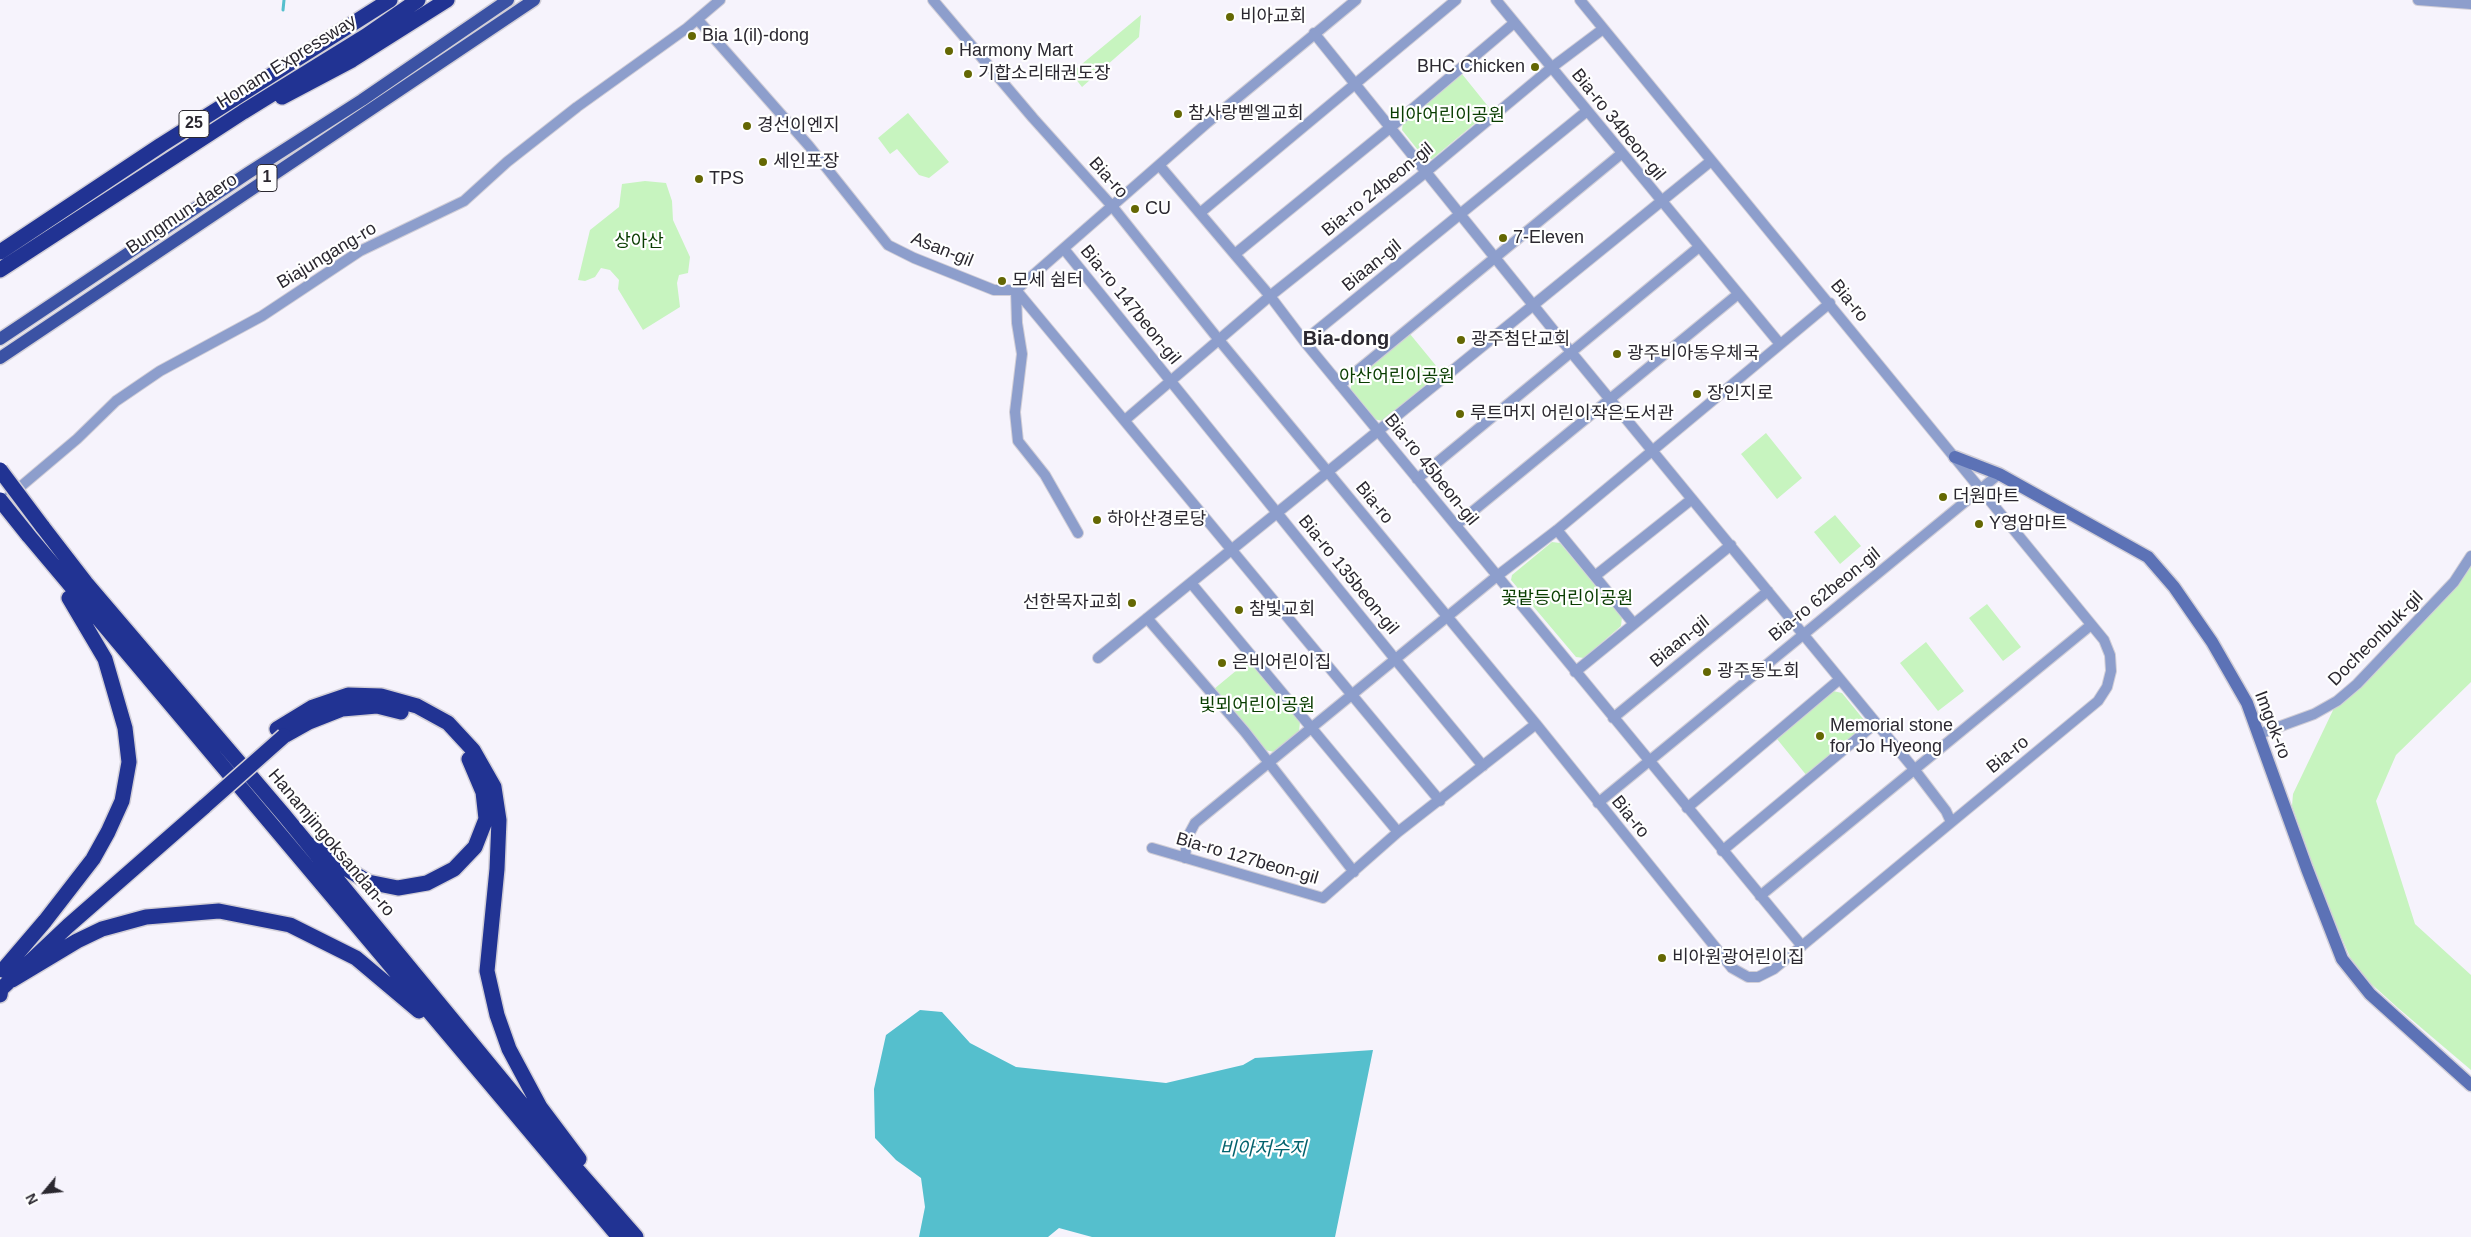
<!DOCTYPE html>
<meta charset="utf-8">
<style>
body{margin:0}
#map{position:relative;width:2471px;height:1237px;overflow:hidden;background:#f6f3fc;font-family:Helvetica,sans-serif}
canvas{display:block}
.north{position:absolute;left:20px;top:1167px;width:50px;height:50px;-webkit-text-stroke:4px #fff;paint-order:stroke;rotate:242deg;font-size:14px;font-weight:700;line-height:20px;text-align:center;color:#2b2830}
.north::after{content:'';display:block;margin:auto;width:18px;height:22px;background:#2b2830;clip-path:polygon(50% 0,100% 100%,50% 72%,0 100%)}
</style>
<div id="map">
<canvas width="2471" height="1237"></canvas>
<div class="north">N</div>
</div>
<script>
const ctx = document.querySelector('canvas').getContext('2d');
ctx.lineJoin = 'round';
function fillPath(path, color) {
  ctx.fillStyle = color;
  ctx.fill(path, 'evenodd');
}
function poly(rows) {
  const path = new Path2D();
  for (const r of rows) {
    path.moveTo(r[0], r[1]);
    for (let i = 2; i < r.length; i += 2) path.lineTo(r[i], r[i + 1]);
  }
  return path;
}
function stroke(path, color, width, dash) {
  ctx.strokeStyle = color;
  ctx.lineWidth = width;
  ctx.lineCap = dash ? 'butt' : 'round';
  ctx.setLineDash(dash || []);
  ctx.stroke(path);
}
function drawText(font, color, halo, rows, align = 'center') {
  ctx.font = font + ' Helvetica,"Noto Sans KR",sans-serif';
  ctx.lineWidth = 4.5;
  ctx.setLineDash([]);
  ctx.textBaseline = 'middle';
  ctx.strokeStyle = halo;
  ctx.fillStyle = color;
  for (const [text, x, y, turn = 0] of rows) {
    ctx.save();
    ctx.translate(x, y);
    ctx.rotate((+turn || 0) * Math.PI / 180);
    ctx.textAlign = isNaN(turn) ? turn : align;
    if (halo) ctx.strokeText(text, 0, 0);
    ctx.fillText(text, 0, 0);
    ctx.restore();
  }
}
const green = poly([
 [1141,15,1139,37,1082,87,1071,73],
 [1462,74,1491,110,1432,159,1425,159,1402,130,1403,122],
 [908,113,949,162,929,178,919,175,897,149,890,154,878,138],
 [645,181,666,183,672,201,673,220,690,257,688,273,679,275,677,283,680,307,643,330,618,289,619,280,610,270,601,268,595,277,585,281,578,280,590,230,619,207,622,184],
 [1410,334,1442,373,1383,421,1373,419,1350,391,1352,382],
 [1766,433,1802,478,1777,499,1741,454],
 [1835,515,1861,546,1840,564,1814,532],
 [1552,542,1560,543,1622,617,1621,626,1584,658,1576,657,1511,580,1512,575],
 [2471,560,2471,682,2396,755,2376,801,2415,924,2471,975,2471,1070,2398,1008,2367,980,2350,957,2324,897,2292,806,2293,794,2336,704],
 [1987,604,2021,647,2003,661,1969,618],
 [1926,642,1964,691,1938,711,1900,663],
 [1249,660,1300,722,1299,731,1274,752,1265,750,1214,689],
 [1833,691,1842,693,1864,720,1864,728,1807,776,1777,739]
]);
const water = poly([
 [920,1010,942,1012,970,1043,1016,1067,1166,1083,1243,1065,1255,1058,1373,1050,1335,1237,1092,1237,1059,1228,1048,1237,919,1237,925,1207,921,1178,896,1160,875,1138,874,1089,886,1035]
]);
const stream = poly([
 [283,10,284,0]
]);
const street = poly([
 [933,0,1033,118,1112,206,1219,340,1536,724,1732,968,1748,977,1758,977,1774,969,2098,701,2107,687,2111,671,2110,655,2104,640,1580,0],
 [1496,0,1780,344],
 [2418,0,2471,4],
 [698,20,809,146,888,245,914,258,994,290,1016,290],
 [1314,33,1571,352,1914,769,1946,811,1951,822],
 [1159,165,1270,296,1304,341,1802,946],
 [1200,213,1456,0],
 [1064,249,1395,659,1483,766],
 [1235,254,1391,127,1514,23],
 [1016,290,1440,801],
 [1016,290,1207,123,1356,0],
 [1016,290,1017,323,1022,354,1015,412,1018,441,1045,475,1078,533],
 [1304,341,1587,111],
 [1340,385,1621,154],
 [1125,420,1270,296,1426,172,1551,68,1603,29],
 [1417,479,1699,247],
 [0,504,77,439,116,401,160,371,262,316,360,251,464,201,507,162,577,107,687,28,720,0],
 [1456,525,1737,295],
 [1557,530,1634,624],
 [1595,576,1692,499],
 [1191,583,1398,832],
 [1147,618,1245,732,1354,872],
 [1098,658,1711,161],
 [1575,672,1731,545],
 [1613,718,1768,591],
 [2259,734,2314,714,2337,701,2357,684,2454,582,2471,556],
 [1598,803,1999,474],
 [1687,808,1840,679],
 [1152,848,1323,898,1398,832,1536,724],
 [1722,851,1876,723],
 [1185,858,1187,838,1195,823,1497,576,1557,530,1830,303],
 [1760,896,2091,625]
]);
const secondary = poly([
 [1955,457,1999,474,2148,557,2174,587,2212,642,2247,703,2307,869,2342,959,2370,994,2471,1085]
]);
const primary = poly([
 [0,339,248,173,362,100,508,0],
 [0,358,534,0]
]);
const highway = poly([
 [282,97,352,60,447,0],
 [0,252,161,145,390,0],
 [0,270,243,112,366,36,418,0],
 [42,526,86,583,284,815,558,1148,636,1237],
 [28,535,619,1237],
 [277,729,313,707,348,695,381,696,417,706,448,723,473,750,494,787,499,820,497,869,487,971,497,1015,509,1049,540,1107,579,1159],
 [284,736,309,722,342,709,377,706,401,712],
 [317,844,342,866,368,882,398,888,427,883,454,869,475,847,486,819,483,792,469,759],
 [3,970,45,921,93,859,108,832,122,801,129,762,125,728,105,659,69,598],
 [12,980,77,941,102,929,146,917,219,911,290,925,356,958,419,1011],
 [0,995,1,989,68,926,205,806]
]);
const highwayBridge = poly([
 [0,470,42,526],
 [0,500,28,535],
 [205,806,284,736]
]);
const markers = [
 [1230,17,5,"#646703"],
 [692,36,5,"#646703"],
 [949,51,5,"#646703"],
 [1535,67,5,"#646703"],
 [968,74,5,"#646703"],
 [1178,114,5,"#646703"],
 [747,126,5,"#646703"],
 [763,162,5,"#646703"],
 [699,179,5,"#646703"],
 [1135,209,5,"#646703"],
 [1503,238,5,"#646703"],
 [1002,281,5,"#646703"],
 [1461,340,5,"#646703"],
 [1617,354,5,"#646703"],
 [1697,394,5,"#646703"],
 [1460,414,5,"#646703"],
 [1943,497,5,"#646703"],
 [1097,520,5,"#646703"],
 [1979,524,5,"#646703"],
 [1132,603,5,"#646703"],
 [1239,610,5,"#646703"],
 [1222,663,5,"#646703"],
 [1707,672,5,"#646703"],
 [1820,736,5,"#646703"],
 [1662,958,5,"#646703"]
];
const shields = [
 [194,124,30],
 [267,178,20]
];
const shieldNames = [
 ["25",194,124],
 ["1",267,178]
];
const poiNames = [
 ["비아교회",1240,17],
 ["Bia 1(il)-dong",702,36],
 ["Harmony Mart",959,51],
 ["BHC Chicken",1525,67,"right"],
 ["기합소리태권도장",978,74],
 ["참사랑벧엘교회",1188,114],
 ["경선이엔지",757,126],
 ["세인포장",773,162],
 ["TPS",709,179],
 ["CU",1145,209],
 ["7-Eleven",1513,238],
 ["모세 쉼터",1012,281],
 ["광주첨단교회",1471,340],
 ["광주비아동우체국",1627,354],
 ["장인지로",1707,394],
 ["루트머지 어린이작은도서관",1470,414],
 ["더원마트",1953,497],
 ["하아산경로당",1107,520],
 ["Y영암마트",1989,524],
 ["선한목자교회",1122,603,"right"],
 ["참빛교회",1249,610],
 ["은비어린이집",1232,663],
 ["광주동노회",1717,672],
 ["Memorial stone",1830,726],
 ["for Jo Hyeong",1830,747],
 ["비아원광어린이집",1672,958]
];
const streetNames = [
 ["Honam Expressway",287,62,-32],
 ["Bia-ro 34beon-gil",1618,125,51],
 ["Bia-ro",1108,178,48],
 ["Bia-ro 24beon-gil",1378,190,-39],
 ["Bungmun-daero",182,214,-34],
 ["Asan-gil",942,250,22],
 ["Biajungang-ro",327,256,-31],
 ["Biaan-gil",1372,266,-39],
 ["Bia-ro",1849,301,51],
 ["Bia-ro 147beon-gil",1130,305,51],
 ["Bia-ro 45beon-gil",1431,470,51],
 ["Bia-ro",1374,503,51],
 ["Bia-ro 135beon-gil",1348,575,51],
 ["Bia-ro 62beon-gil",1825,595,-39],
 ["Docheonbuk-gil",2376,639,-45],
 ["Biaan-gil",1680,642,-39],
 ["Imgok-ro",2272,725,69],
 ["Bia-ro",2008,755,-39],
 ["Bia-ro",1630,817,51],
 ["Hanamjingoksandan-ro",331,843,50],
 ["Bia-ro 127beon-gil",1247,859,16]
];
const parkNames = [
 ["비아어린이공원",1447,116],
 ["상아산",639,242],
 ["아산어린이공원",1397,377],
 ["꽃밭등어린이공원",1567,599],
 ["빛뫼어린이공원",1257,706]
];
const waterNames = [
 ["비아저수지",1263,1150]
];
const quarterNames = [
 ["Bia-dong",1346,339]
];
fillPath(green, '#c7f4bf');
fillPath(water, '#55bfcd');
stroke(stream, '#55bfcd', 3);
stroke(street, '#d1ced7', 12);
stroke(secondary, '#d1ced7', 15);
stroke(primary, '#d1ced7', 15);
stroke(highway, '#d1ced7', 18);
stroke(street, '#8d9ecc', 10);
stroke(secondary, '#5c72b6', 12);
stroke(primary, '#3b52a4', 12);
stroke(highway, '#213393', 15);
stroke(highwayBridge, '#d1ced7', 18, []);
stroke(highwayBridge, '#213393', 15);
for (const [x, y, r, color] of markers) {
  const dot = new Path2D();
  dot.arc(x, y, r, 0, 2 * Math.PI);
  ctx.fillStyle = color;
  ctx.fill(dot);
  stroke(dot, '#fff', 2);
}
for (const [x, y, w] of shields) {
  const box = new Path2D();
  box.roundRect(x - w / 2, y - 13.5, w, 27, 4);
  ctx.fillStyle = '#fff';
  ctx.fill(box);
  stroke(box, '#2b2830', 1);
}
drawText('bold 16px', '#2b2830', null, shieldNames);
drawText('18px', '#2b2830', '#fff', poiNames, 'left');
drawText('18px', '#2b2830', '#fff', streetNames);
drawText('18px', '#093d01', '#fff', parkNames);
drawText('italic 19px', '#02616c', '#fff', waterNames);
drawText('bold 20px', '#2b2830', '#fff', quarterNames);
</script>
